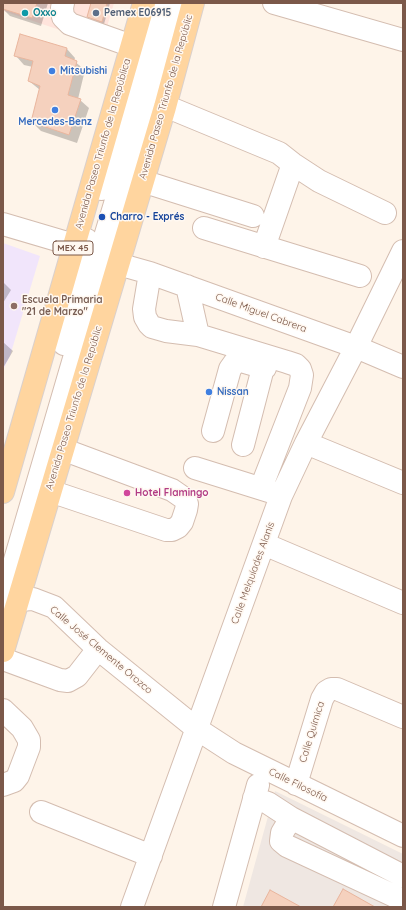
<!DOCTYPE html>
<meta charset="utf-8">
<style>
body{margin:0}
#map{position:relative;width:406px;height:910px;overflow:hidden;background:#fef4e9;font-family:Quicksand,sans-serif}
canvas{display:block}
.frame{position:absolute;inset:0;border:4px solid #7b5849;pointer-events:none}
</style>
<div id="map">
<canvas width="406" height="910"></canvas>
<div class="frame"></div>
</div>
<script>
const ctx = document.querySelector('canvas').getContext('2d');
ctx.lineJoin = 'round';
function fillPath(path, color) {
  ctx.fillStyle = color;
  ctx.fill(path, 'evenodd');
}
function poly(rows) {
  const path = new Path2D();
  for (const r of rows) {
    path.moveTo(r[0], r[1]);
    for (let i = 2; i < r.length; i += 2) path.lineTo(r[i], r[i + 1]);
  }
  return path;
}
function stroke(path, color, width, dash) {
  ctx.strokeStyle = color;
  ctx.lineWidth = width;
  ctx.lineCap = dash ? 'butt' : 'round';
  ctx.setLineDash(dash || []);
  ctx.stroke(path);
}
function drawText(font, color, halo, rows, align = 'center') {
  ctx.font = font + ' Quicksand,sans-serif';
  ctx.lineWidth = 3;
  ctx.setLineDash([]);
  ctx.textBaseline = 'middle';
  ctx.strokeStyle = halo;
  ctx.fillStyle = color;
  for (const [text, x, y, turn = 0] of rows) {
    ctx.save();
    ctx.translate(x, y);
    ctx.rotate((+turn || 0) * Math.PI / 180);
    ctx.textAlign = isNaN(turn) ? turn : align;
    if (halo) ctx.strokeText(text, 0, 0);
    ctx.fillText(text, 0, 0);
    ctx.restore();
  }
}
const commercial = poly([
 [3,3,114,3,102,44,3,11]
]);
const industrial = poly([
 [275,791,403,854,403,907,243,907]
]);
const education = poly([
 [3,243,40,256,10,356,3,370]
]);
const shadow = poly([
 [3,3,48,3,41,26,10,16,3,9],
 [92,3,110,3,104,24,91,19,88,16],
 [67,49,75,58,74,61,85,70,78,99,80,100,89,108,77,143,41,131,32,122,40,90,29,81,33,67,24,65,16,56],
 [3,282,11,290,3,303],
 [3,342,13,351,3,368]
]);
const building = poly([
 [3,3,37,3,32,18,3,9,3,3],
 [91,3,107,3,102,22,87,17,91,3],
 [20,34,67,48,65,56,77,61,68,95,81,99,69,135,31,122,40,86,28,81,33,61,14,56,20,34],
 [343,889,375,907,333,907,343,889],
 [270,890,301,907,261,907,270,890]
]);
const minor = poly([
 [63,3,62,8,63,17,70,24,132,46],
 [274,3,403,40],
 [165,107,175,110,279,153,293,164,319,181,385,213],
 [142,181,253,216],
 [101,189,108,165,127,126,163,3],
 [3,224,74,245],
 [204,228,360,276],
 [264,247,293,164],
 [118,264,150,273,356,347,403,367],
 [150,273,144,309,145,317,149,324,152,327,166,331,198,335],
 [187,286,198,335,287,362,296,365,300,369,302,375,300,388,261,488],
 [64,344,69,302,87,240],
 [213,431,230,369,235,362,241,361,265,368],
 [306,443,403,483],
 [243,445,263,368],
 [195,468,275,493],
 [50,491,166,530,172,530,178,527,182,522,186,510,187,504,185,499,172,490,62,449],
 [264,544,403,603],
 [19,600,33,599,54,607,98,649,197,729,234,753,403,836],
 [3,601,75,355,90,287,102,247,127,164,144,133,181,3],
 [3,659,60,680,68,681,77,676,98,649],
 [3,710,22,728,29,740,29,747,18,776,14,781,3,785],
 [296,784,322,699,326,692,331,689,337,689,403,717],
 [254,798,268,803,291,818,403,876],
 [41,812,151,856],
 [291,818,282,833,281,841,287,846,403,900],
 [132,907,281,496,306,443,356,347,403,251],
 [224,907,258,785]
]);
const major = poly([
 [3,492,144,3],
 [3,651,165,107,193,3]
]);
const markers = [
 [25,13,4,"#0f9aa8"],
 [96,13,4,"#5c6f8a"],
 [52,71,4,"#3f7fe0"],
 [55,110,4,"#3f7fe0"],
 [102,217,4,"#1a4fb4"],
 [14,306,4,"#8d6e63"],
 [209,392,4,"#3f7fe0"],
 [127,493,4,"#d1479c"]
];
const shields = [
 [73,248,40]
];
const shieldNames = [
 ["MEX 45",73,248]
];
const cultureNames = [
 ["Oxxo",33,13]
];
const serviceNames = [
 ["Pemex E06915",104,13]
];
const shopNames = [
 ["Mitsubishi",60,71],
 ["Mercedes-Benz",55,122,"center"],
 ["Nissan",217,392]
];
const streetNames = [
 ["Avenida Paseo Triunfo de la Repúblic",166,97,-74],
 ["Avenida Paseo Triunfo de la República",103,144,-74],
 ["Calle Miguel Cabrera",261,313,20],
 ["Avenida Paseo Triunfo de la Repúblic",74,408,-73],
 ["Calle Melquíades Alanís",253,573,-70],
 ["Calle José Clemente Orozco",101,650,40],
 ["Calle Química",312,732,-73],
 ["Calle Filosofía",298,785,26]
];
const transitNames = [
 ["Charro - Exprés",110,217]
];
const educationNames = [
 ["Escuela Primaria",22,300],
 ["\"21 de Marzo\"",22,312]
];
const hotelNames = [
 ["Hotel Flamingo",135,493]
];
fillPath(commercial, '#ffe4dc');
fillPath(industrial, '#efe7e2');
fillPath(education, '#f1e5fb');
fillPath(shadow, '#0003');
fillPath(building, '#f5d1be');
stroke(building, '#e9b59d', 1);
stroke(minor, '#d4bdb0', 24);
stroke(major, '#dad0cc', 24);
stroke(minor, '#fff', 22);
stroke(major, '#ffd59f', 22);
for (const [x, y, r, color] of markers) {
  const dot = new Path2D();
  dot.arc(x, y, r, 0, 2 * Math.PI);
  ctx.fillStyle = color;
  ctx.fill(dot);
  stroke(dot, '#fff8f1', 1.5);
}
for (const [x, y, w] of shields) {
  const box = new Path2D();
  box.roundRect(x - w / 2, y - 7, w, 14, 3);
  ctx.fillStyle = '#fff8f1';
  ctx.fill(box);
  stroke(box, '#7b5849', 1);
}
drawText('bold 9px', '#7b5849', null, shieldNames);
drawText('bold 10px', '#0d838f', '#fff8f1', cultureNames, 'left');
drawText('bold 10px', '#4e5e75', '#fff8f1', serviceNames, 'left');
drawText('bold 10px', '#366cbe', '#fff8f1', shopNames, 'left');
drawText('10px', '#7b5849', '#fff8f1', streetNames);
drawText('bold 10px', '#164399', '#fff8f1', transitNames, 'left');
drawText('bold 10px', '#785e54', '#fff8f1', educationNames, 'left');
drawText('bold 10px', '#b23c85', '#fff8f1', hotelNames, 'left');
</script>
